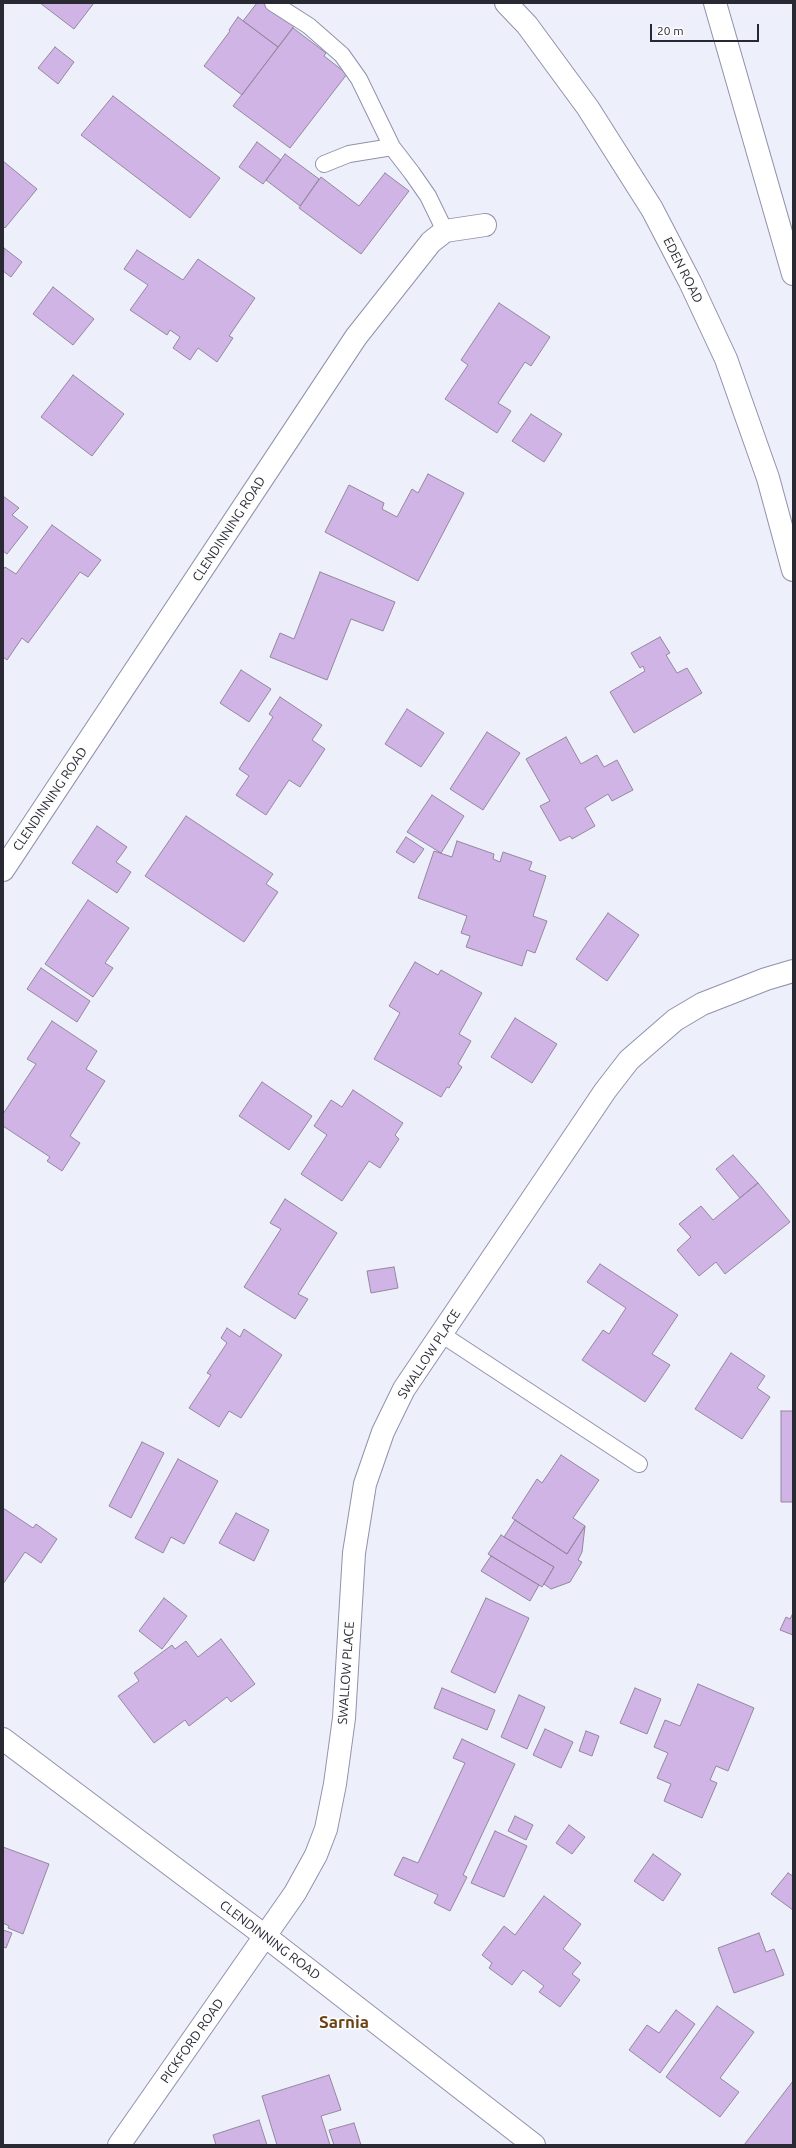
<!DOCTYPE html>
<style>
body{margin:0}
#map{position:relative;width:796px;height:2148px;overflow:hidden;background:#edeffa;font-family:Ubuntu,sans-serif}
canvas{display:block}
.frame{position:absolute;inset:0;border:4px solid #282933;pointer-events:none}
.scale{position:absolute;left:650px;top:24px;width:109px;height:18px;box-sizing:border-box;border:2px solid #282933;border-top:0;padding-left:5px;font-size:12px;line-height:14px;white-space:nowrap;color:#282933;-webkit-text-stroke:3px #fdfdfd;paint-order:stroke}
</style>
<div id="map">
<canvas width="796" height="2148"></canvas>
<div class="frame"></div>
<div class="scale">20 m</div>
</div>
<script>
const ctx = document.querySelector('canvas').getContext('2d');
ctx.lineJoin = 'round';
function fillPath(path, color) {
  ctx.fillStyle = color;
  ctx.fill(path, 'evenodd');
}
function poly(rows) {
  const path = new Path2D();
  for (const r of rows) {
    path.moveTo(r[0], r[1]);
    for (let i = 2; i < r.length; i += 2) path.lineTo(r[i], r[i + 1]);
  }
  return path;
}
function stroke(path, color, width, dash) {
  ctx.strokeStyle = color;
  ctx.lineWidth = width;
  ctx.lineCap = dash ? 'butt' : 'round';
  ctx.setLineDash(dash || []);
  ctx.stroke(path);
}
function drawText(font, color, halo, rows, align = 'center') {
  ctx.font = font + ' Ubuntu,sans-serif';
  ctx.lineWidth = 3;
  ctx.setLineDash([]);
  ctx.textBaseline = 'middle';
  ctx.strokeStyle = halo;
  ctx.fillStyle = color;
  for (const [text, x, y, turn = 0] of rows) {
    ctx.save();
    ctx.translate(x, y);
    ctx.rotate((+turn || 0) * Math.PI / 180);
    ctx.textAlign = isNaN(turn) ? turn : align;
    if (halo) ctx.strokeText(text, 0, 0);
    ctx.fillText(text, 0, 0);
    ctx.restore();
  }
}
const building = poly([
 [40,3,94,3,74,29,40,3],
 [257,3,265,3,294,26,278,47,243,21,257,3],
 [238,17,278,47,242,95,204,66,230,31,229,30,238,17],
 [293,28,326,53,324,56,347,74,290,148,233,106,293,28],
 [55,47,74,62,58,84,38,68,55,47],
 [113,96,220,178,190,218,81,135,113,96],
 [257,142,281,160,263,184,239,167,257,142],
 [285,154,319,179,300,206,266,180,285,154],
 [3,161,37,189,5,228,3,226,3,161],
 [385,173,409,191,361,254,299,208,321,177,359,206,385,173],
 [4,248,22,262,11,277,3,271,4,248],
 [137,250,183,280,198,259,255,298,229,336,233,338,217,362,198,348,190,360,173,348,180,337,170,330,167,335,130,310,148,285,124,269,137,250],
 [53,287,94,319,73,345,33,314,53,287],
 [499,303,550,337,531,366,525,362,498,403,511,411,497,433,445,399,468,365,461,360,499,303],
 [73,375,124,414,92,456,41,417,73,375],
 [531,414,562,434,544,462,512,441,531,414],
 [428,474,464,493,418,581,325,532,349,485,384,503,382,509,397,517,412,489,418,493,428,474],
 [3,496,19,508,12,515,28,527,7,554,3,551,3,496],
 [52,525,101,560,88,577,80,572,28,643,22,638,7,660,3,657,3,570,5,567,16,574,52,525],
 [320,572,395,602,383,631,351,619,327,680,270,657,280,633,294,639,320,572],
 [660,637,670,653,666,655,677,673,687,668,702,693,634,733,610,692,645,671,643,666,640,668,631,653,660,637],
 [241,670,271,689,249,722,220,703,241,670],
 [280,697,322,725,312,740,325,749,300,787,289,780,266,815,236,795,249,776,239,769,273,717,269,714,280,697],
 [407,709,444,733,421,767,385,744,407,709],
 [487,732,520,753,483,810,450,789,487,732],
 [566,737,581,764,597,755,604,767,617,760,633,790,612,801,608,794,585,808,595,826,572,839,570,836,560,841,540,806,550,801,526,759,566,737],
 [432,795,464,816,441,853,407,832,432,795],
 [186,816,273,874,266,884,278,892,244,942,145,876,186,816],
 [97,826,127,847,116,862,131,872,117,893,72,863,97,826],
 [406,837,424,849,414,863,396,852,406,837],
 [457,841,494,854,493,859,500,862,503,852,532,862,529,870,546,876,533,916,547,921,535,953,527,950,522,966,466,947,470,936,461,933,467,916,418,898,434,851,452,857,457,841],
 [88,900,129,928,105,963,113,968,93,997,45,964,88,900],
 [608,913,639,935,607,981,576,959,608,913],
 [415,962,438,975,441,970,482,993,459,1034,471,1041,458,1064,462,1067,449,1088,447,1087,441,1097,374,1059,400,1013,389,1006,415,962],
 [41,968,90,1001,77,1022,27,989,41,968],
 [515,1018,557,1044,532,1083,491,1057,515,1018],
 [52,1021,97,1051,86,1069,105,1081,70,1136,80,1143,62,1171,47,1161,50,1157,3,1126,3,1114,36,1064,27,1059,52,1021],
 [262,1082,312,1116,289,1150,239,1116,262,1082],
 [353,1090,403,1123,395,1135,399,1139,380,1168,369,1161,342,1201,301,1174,327,1135,314,1126,331,1100,342,1107,353,1090],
 [733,1155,758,1183,740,1198,716,1169,733,1155],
 [758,1183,790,1222,725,1274,716,1262,699,1276,677,1250,691,1237,679,1224,701,1206,713,1220,758,1183],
 [285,1199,337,1233,298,1294,308,1299,295,1319,244,1287,281,1229,270,1223,285,1199],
 [600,1264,678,1315,652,1354,670,1365,645,1402,582,1360,603,1330,609,1334,626,1308,587,1282,600,1264],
 [394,1267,398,1288,371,1293,367,1271,394,1267],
 [227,1328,240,1337,244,1329,282,1355,241,1418,229,1411,219,1427,189,1408,211,1375,207,1373,227,1343,221,1338,227,1328],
 [731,1353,765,1376,757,1388,770,1397,742,1439,695,1409,731,1353],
 [781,1411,793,1411,793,1502,781,1502,781,1411],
 [142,1442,164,1453,131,1518,109,1506,142,1442],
 [561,1455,599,1480,573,1518,585,1526,567,1554,512,1518,537,1479,542,1483,561,1455],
 [178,1459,218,1481,184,1544,171,1537,163,1553,135,1538,178,1459],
 [3,1508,33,1528,36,1524,57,1539,41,1563,25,1552,3,1584,3,1508],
 [236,1513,269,1530,254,1561,219,1543,236,1513],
 [515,1520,567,1554,585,1526,582,1552,578,1560,582,1562,570,1582,551,1589,544,1584,554,1567,504,1537,515,1520],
 [501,1535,554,1567,542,1587,488,1554,501,1535],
 [491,1556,539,1585,530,1601,481,1571,491,1556],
 [164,1598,187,1616,162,1649,139,1631,164,1598],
 [486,1598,529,1618,495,1693,451,1672,486,1598],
 [793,1613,793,1635,780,1630,786,1617,790,1619,793,1613],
 [221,1639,255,1684,231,1702,227,1697,189,1726,185,1720,154,1743,118,1696,139,1681,134,1673,172,1645,175,1649,186,1641,198,1657,221,1639],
 [698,1684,754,1708,728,1771,716,1766,710,1780,717,1783,702,1818,664,1801,671,1784,657,1778,668,1753,654,1747,665,1720,680,1726,698,1684],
 [442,1688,495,1710,487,1730,434,1708,442,1688],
 [635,1688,661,1699,647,1734,620,1723,635,1688],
 [519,1695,545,1707,527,1749,501,1737,519,1695],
 [545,1729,573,1742,561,1768,533,1755,545,1729],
 [586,1731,599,1736,592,1756,579,1751,586,1731],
 [462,1739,515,1764,463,1875,467,1877,450,1911,434,1903,438,1895,394,1875,403,1857,418,1863,465,1763,453,1758,462,1739],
 [515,1816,533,1825,526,1840,508,1831,515,1816],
 [569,1825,585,1837,572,1854,556,1843,569,1825],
 [495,1831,527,1846,504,1897,471,1883,495,1831],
 [3,1847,49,1864,23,1934,8,1928,9,1926,3,1923,3,1847],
 [653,1854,681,1874,663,1901,634,1881,653,1854],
 [788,1873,793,1876,793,1910,771,1894,788,1873],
 [544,1896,581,1924,563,1949,581,1963,572,1974,580,1980,560,2007,539,1992,544,1986,523,1970,512,1985,489,1968,492,1963,482,1955,504,1926,515,1935,544,1896],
 [3,1930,12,1933,6,1948,3,1947,3,1930],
 [759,1933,766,1952,774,1949,784,1975,734,1993,718,1948,759,1933],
 [717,2006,754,2032,720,2078,739,2092,720,2117,666,2077,717,2006],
 [676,2010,695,2024,660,2073,629,2050,647,2025,659,2033,676,2010],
 [329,2075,341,2110,321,2116,330,2145,277,2145,262,2096,329,2075],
 [793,2081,793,2145,744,2145,793,2081],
 [259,2120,267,2145,216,2145,213,2135,259,2120],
 [354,2123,361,2145,334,2145,329,2130,354,2123]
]);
const lane = poly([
 [273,3,309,26,342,55,359,79,392,147],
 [324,164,349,154,392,147,412,173,428,196,445,231],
 [441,1334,639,1464]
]);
const street = poly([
 [506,3,527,25,588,108,652,209,690,282,726,359,768,478,793,570],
 [3,870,356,337,431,242,445,231,485,225],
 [3,1739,265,1936,534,2145],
 [119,2145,295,1893,316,1855,326,1829,335,1784,344,1718,354,1553,365,1484,383,1432,404,1389,605,1091,629,1060,675,1020,702,1004,766,979,793,971]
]);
const highway = poly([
 [715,3,793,274]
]);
const streetNames = [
 ["EDEN ROAD",683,270,63],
 ["CLENDINNING ROAD",229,529,-57],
 ["CLENDINNING ROAD",50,799,-56],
 ["SWALLOW PLACE",429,1354,-57],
 ["SWALLOW PLACE",346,1673,-86],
 ["CLENDINNING ROAD",270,1940,37],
 ["PICKFORD ROAD",192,2041,-55]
];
const districtNames = [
 ["Sarnia",344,2022]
];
fillPath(building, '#cfb4e5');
stroke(building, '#94879f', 1);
stroke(lane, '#9092ad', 18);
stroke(street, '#9092ad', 24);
stroke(highway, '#9092ad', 24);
stroke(lane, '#fff', 16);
stroke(street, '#fff', 22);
stroke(highway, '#fff', 22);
drawText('13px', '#282933', '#fdfdfd', streetNames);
drawText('bold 17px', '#694314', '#fdfdfd', districtNames);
</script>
